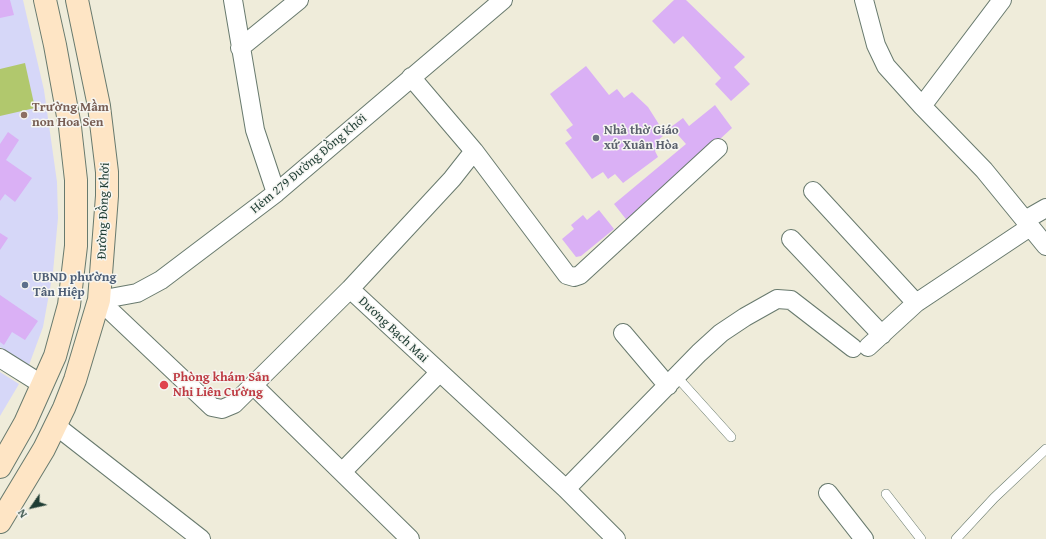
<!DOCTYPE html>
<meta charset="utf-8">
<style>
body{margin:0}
#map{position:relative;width:1046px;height:539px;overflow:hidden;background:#efecda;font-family:"Gentium Book Plus",serif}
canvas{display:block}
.north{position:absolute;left:12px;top:487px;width:40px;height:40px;-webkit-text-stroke:3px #f6f6f2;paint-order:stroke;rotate:236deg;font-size:11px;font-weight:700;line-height:16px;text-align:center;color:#1f3d34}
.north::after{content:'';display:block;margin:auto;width:14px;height:18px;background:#1f3d34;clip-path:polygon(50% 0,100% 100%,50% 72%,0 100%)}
</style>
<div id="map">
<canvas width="1046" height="539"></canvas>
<div class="north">N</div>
</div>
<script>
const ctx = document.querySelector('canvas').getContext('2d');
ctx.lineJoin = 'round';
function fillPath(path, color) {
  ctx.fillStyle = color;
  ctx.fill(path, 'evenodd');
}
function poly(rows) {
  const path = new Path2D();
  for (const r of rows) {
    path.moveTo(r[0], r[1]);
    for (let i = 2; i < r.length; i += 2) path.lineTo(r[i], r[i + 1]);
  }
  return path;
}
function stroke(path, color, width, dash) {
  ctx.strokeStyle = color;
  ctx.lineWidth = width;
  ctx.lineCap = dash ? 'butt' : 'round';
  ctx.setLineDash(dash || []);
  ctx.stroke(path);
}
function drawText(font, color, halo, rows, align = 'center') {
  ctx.font = font + ' "Gentium Book Plus",serif';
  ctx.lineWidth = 3;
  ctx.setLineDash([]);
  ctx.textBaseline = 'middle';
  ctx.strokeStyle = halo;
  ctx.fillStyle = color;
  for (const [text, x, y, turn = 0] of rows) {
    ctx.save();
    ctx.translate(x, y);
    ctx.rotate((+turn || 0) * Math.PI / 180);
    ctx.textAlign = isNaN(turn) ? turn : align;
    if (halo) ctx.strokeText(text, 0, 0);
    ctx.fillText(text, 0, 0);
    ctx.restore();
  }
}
const built = poly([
 [0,0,23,0,44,90,57,182,58,218,53,272,43,327,29,365,0,347],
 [0,372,19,384,0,416]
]);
const green = poly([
 [25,63,35,108,0,116,0,69]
]);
const building = poly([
 [0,0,10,0,14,15,0,18],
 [674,0,686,0,745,57,734,67,750,84,731,101,715,84,721,78,683,36,674,44,652,21],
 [586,66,609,95,617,89,624,98,632,92,648,107,660,126,657,128,663,136,657,141,660,147,655,151,658,157,623,183,615,174,608,179,603,172,592,179,565,143,572,138,566,130,573,125,550,94],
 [715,105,732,128,629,223,614,204,686,144,671,127,683,118,689,126],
 [8,132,19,140,6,160,32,178,15,202,5,194,0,201,0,144],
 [599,210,614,229,581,256,576,257,562,239,574,229,571,225,583,215,587,220],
 [0,233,8,238,0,250],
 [0,295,38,321,25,340,12,332,4,345,0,342]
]);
const service = poly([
 [677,377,731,437],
 [886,494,921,539],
 [956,539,994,498,1046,449]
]);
const minor = poly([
 [233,0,255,130,276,193],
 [864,0,876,45,886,66,922,106,984,170,1046,246],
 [240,48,299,0],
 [411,77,474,151,567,275,574,277,580,275,718,148],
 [922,106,1002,0],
 [813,191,916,303],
 [1025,220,1046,208],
 [791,239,882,335],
 [350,289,452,179,474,151],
 [99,300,212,407,222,409,234,404,350,289,566,489,616,539],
 [99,300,137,293,161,280,276,193,503,0],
 [623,333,668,386],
 [868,347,916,303,1030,227],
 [0,358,43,385],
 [254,386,410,539],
 [55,425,201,539],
 [342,472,439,373],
 [566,489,699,353,721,333,745,317,777,299,791,300,853,348],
 [828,493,864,539]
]);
const secondary = poly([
 [0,467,25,423,55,356,69,305,76,246,76,180,70,127,55,45,45,0],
 [0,522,44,449,64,408,75,380,99,300,107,196,107,172,99,106,77,0]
]);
const markers = [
 [24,115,4,"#8d6e63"],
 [596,138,4,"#6b7280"],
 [25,285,4,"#5c6f8a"],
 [164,385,5,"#e0444e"]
];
const educationNames = [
 ["Trường Mầm",32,108],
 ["non Hoa Sen",32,123]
];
const worshipNames = [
 ["Nhà thờ Giáo",604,131],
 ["xứ Xuân Hòa",604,146]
];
const streetNames = [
 ["Hẻm 279 Đường Đồng Khởi",309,164,-40],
 ["Đường Đồng Khởi",104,211,-88],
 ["Dương Bạch Mai",393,330,43]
];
const serviceNames = [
 ["UBND phường",33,278],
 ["Tân Hiệp",33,293]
];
const healthNames = [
 ["Phòng khám Sản",173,378],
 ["Nhi Liên Cường",173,393]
];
fillPath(built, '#d6d7f8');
fillPath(green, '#b1c86d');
fillPath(building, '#dab0f5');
stroke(service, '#687a6e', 10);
stroke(minor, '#687a6e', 20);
stroke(secondary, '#687a6e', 24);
stroke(service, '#fff', 9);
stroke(minor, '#fff', 18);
stroke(secondary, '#fee5c5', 22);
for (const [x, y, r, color] of markers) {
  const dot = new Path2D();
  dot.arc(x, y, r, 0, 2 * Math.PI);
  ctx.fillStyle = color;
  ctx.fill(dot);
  stroke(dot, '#f6f6f2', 1.5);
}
drawText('bold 13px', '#785e54', '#f6f6f2', educationNames, 'left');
drawText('bold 13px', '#5b616d', '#f6f6f2', worshipNames, 'left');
drawText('13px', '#1f3d34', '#f6f6f2', streetNames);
drawText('bold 13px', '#4e5e75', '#f6f6f2', serviceNames, 'left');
drawText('bold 13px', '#be3a42', '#f6f6f2', healthNames, 'left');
</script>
